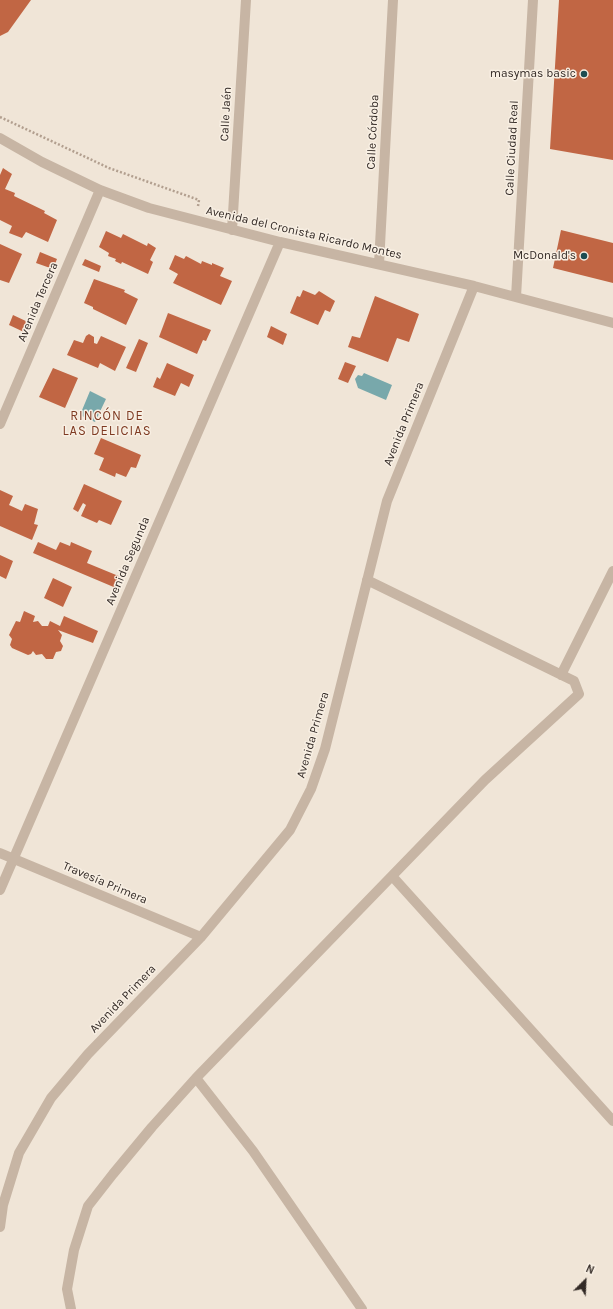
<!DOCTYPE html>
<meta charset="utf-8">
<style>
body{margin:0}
#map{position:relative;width:613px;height:1309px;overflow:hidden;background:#f0e5d7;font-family:Karla,sans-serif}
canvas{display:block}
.north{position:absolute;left:565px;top:1261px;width:40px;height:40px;-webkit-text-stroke:3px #f8efe3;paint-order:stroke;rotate:24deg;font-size:11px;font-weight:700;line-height:16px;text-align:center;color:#332a26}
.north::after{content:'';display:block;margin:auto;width:14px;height:18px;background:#332a26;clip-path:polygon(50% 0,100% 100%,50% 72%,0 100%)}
</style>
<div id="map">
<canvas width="613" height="1309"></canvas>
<div class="north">N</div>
</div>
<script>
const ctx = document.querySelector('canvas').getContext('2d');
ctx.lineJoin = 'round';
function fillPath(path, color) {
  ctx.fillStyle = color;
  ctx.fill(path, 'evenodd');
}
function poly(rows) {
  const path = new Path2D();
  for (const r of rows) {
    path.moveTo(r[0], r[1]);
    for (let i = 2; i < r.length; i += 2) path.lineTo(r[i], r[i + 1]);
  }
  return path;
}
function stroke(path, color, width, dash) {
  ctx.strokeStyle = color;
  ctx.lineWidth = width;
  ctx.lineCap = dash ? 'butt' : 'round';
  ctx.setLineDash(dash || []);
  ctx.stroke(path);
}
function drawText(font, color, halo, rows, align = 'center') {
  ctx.font = font + ' Karla,sans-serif';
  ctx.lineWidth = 3;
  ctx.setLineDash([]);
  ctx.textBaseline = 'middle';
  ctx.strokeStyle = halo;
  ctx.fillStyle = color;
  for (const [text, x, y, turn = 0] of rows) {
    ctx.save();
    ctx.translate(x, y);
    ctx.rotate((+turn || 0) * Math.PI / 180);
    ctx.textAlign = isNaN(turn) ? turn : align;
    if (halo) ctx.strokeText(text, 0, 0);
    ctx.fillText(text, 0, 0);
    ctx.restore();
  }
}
const water = poly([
 [364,373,392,385,386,400,358,388,355,379,358,375,362,376],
 [90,391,106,399,95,422,80,415]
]);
const building = poly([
 [0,0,31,0,8,32,0,36],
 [559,0,613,0,613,160,550,149],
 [3,168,12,174,5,189,15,193,14,196,45,211,44,213,57,220,48,242,26,232,22,238,9,233,12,226,0,220,0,175],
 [561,230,613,243,613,283,553,268],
 [106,231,121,238,123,234,147,246,148,243,156,248,150,260,153,262,148,274,122,262,121,264,115,261,116,259,108,256,109,253,99,247],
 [0,244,22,254,9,283,0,280],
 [40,252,57,259,53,269,36,263],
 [175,255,184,259,186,256,201,264,202,261,212,265,212,263,224,268,220,276,232,281,221,305,173,283,178,274,169,269],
 [85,259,101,266,99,272,82,265],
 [94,279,125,290,124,292,138,299,126,325,93,309,93,307,84,303],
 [303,290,315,295,319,291,335,301,330,312,325,310,318,325,290,313,297,296,300,297],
 [375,296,419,314,409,342,397,338,388,362,348,347,352,336,360,338],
 [168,313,211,330,206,341,203,340,197,354,159,337],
 [13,315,30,323,26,333,9,325],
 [271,326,287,334,283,345,267,337],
 [89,334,94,337,94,343,97,344,101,336,126,347,115,371,100,363,98,368,67,355,74,340,83,343,86,336],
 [139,339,148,343,136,372,126,368],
 [345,362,356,366,348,383,338,379],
 [167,363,194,375,189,387,181,383,175,396,153,387,157,377,160,379],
 [53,368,78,378,65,408,39,397],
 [101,438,141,455,136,468,131,467,126,477,116,473,115,477,99,470,104,458,94,454],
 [84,484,122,501,111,525,99,520,97,523,81,516,86,505,83,503,78,512,73,509],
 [0,490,13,496,9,505,22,511,25,504,38,509,34,524,38,525,32,540,0,526],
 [38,542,56,550,60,542,70,546,71,542,92,551,87,563,121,577,116,588,33,553],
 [0,555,13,561,6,579,0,576],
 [53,578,72,587,63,607,44,598],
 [24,611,35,616,33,622,38,621,42,626,48,626,50,621,60,626,64,616,98,631,93,643,58,630,62,635,60,641,63,646,61,651,56,652,53,659,46,659,42,654,36,655,33,651,31,654,28,655,12,648,10,645,12,639,9,635,16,621,20,622]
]);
const path = poly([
 [0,117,109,168,199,200,198,206]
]);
const minor = poly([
 [0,138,42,162,100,190,149,208,280,242,474,286,613,323],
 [232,230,246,0],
 [379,264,393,0],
 [516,297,533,0],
 [0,424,100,190],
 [561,675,613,571],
 [0,853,201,937],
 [392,876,613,1121],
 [0,890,280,242],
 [196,1078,253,1151,362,1309],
 [0,1227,3,1205,19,1153,51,1098,88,1054,201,937,290,830,311,789,325,749,387,501,474,286],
 [71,1309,67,1289,74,1250,88,1206,113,1174,152,1127,196,1078,485,780,579,694,574,681,367,580]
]);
const markers = [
 [584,74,4,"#1d4d52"],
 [584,256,4,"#1d4d52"]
];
const poiNames = [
 ["masymas basic",576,74],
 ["McDonald's",576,256]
];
const streetNames = [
 ["Calle Jaén",226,114,-87],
 ["Calle Córdoba",373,132,-87],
 ["Calle Ciudad Real",512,148,-87],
 ["Avenida del Cronista Ricardo Montes",304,233,13],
 ["Avenida Tercera",38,302,-67],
 ["Avenida Primera",404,424,-68],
 ["Avenida Segunda",128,561,-67],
 ["Avenida Primera",313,735,-74],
 ["Travesía Primera",105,883,23],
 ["Avenida Primera",123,999,-46]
];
const neighbourhoodNames = [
 ["RINCÓN DE",107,416],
 ["LAS DELICIAS",107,431]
];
fillPath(water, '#78a8ab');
fillPath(building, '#c16644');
stroke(path, '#b29f8f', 2.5, [2, 2]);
stroke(minor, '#c7b5a4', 10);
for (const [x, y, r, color] of markers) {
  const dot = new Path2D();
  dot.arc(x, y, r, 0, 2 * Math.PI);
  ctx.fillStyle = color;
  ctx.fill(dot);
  stroke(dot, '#f8efe3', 1.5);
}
drawText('12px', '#332a26', '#f8efe3', poiNames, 'right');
drawText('12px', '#332a26', '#f8efe3', streetNames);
ctx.letterSpacing = '1px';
drawText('13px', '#7e3a22', '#f8efe3', neighbourhoodNames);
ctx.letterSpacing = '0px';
</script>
